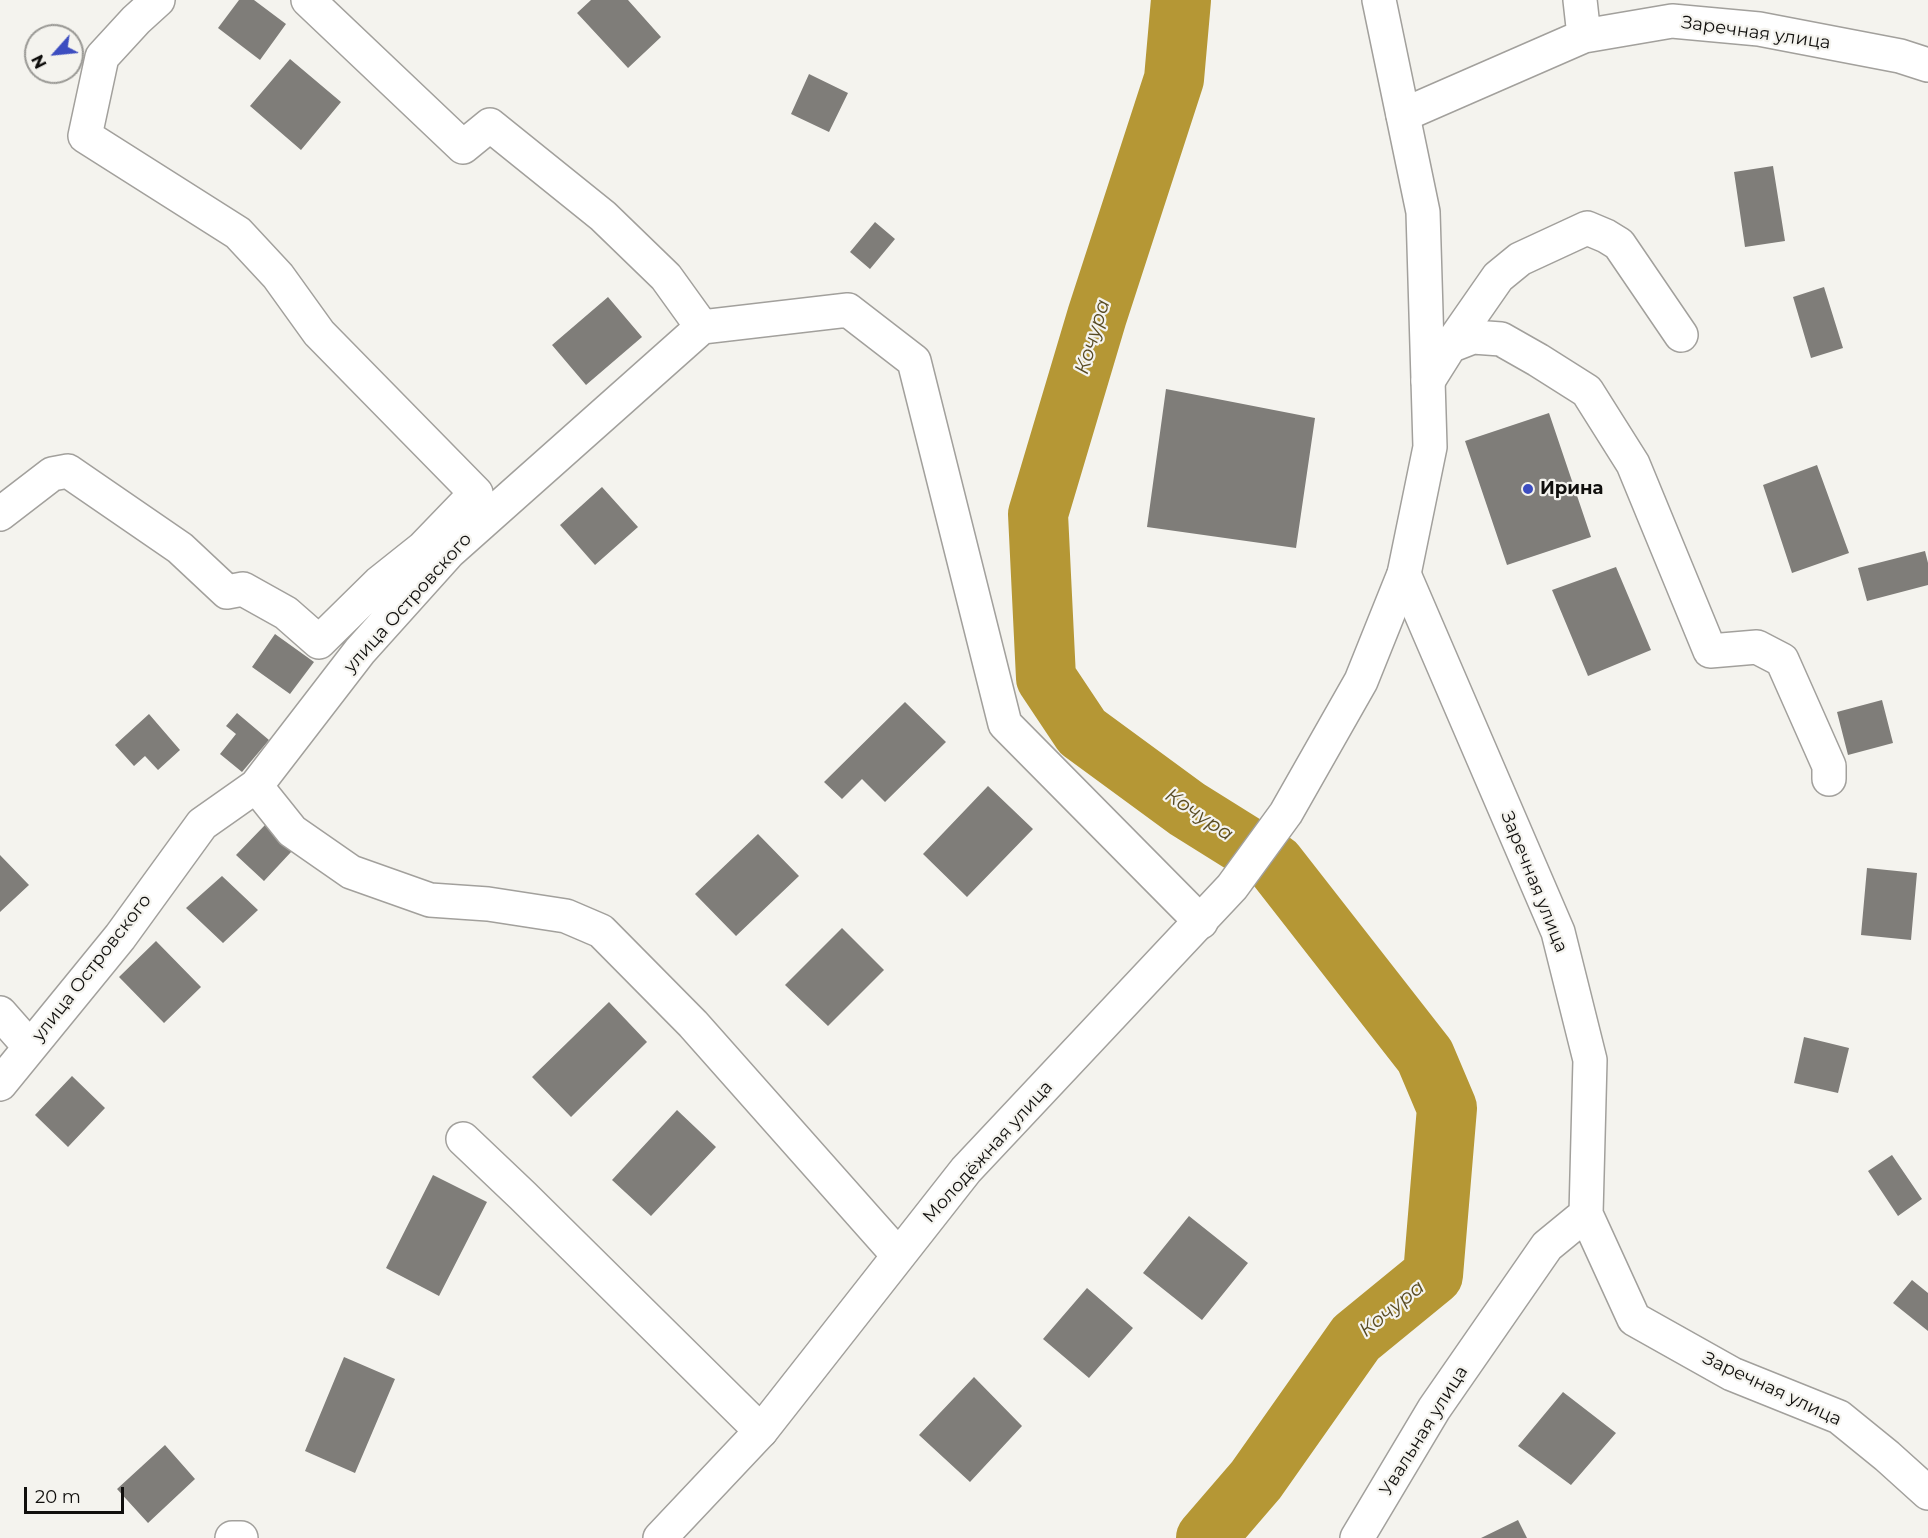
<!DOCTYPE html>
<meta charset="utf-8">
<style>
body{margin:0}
#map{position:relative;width:1928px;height:1538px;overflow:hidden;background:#f4f3ee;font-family:Montserrat,sans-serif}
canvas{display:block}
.north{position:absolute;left:24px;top:24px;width:60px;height:60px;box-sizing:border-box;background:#f4f3ee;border:2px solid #999894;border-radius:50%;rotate:243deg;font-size:16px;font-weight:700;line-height:24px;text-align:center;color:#100f0d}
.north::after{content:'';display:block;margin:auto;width:21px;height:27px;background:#3c4dc0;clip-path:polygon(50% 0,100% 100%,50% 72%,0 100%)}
.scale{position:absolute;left:24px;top:1487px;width:100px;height:27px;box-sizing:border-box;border:3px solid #100f0d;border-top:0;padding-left:8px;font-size:18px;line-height:21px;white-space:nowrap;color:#100f0d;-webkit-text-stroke:4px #f4f3ee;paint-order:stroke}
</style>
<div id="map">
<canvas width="1928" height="1538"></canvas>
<div class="north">N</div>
<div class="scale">20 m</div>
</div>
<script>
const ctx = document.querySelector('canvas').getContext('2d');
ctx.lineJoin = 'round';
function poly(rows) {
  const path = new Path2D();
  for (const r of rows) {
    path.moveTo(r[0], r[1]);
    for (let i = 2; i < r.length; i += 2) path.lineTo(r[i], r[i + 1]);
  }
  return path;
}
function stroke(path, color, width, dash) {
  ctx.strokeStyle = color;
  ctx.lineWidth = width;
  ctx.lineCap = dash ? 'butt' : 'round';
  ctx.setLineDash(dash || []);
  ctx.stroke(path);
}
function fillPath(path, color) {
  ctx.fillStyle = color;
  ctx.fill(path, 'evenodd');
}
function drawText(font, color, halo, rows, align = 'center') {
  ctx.font = font + ' Montserrat,sans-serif';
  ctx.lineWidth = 4.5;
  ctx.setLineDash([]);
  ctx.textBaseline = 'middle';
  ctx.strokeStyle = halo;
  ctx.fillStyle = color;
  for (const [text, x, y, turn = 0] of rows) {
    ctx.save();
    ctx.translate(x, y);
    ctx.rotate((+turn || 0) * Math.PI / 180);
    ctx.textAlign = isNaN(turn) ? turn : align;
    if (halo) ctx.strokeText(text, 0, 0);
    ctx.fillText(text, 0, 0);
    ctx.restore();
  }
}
const river = poly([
 [1181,0,1174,79,1097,316,1038,514,1046,678,1082,732,1187,809,1275,864,1425,1056,1447,1108,1433,1275,1356,1338,1256,1480,1206,1538]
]);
const building = poly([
 [239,0,254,0,286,24,260,60,218,28],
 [591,0,628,0,661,37,628,68,577,13],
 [290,59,341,102,301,150,250,106],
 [809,74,848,93,829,132,791,114],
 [1773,166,1785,241,1745,247,1734,172],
 [875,222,895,239,870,269,850,252],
 [1824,287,1843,348,1811,358,1793,297],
 [608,297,642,337,586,385,552,345],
 [1166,389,1315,418,1296,548,1147,527],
 [1549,413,1591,537,1507,565,1465,441],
 [1817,465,1849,553,1792,573,1763,485],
 [602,487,638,527,595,565,560,525],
 [1925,551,1928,563,1928,585,1867,601,1858,568],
 [1616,567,1651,650,1588,676,1552,590],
 [275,634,314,662,290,694,252,667],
 [1882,700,1893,743,1848,755,1837,712],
 [905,702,946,742,885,802,862,779,842,799,824,782],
 [237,713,269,740,242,772,220,754,236,734,226,726],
 [149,714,180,750,158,770,145,756,134,766,115,745],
 [988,786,1033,829,967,897,923,854],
 [265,825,292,851,264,881,236,855],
 [758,834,799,876,736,936,695,894],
 [0,855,29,885,0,912],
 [1867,868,1917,873,1911,940,1861,935],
 [222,876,258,910,223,943,186,908],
 [842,928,884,970,828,1026,785,985],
 [156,941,201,987,164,1023,119,977],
 [609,1002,647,1042,571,1117,532,1077],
 [1804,1037,1849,1048,1838,1093,1794,1083],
 [72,1076,105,1108,68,1147,35,1115],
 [677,1110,716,1147,651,1216,612,1180],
 [1892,1155,1922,1199,1898,1216,1868,1171],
 [433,1175,487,1202,439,1296,386,1268],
 [1189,1216,1248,1263,1202,1320,1143,1273],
 [1912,1280,1928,1293,1928,1331,1893,1303],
 [1087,1288,1133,1328,1089,1378,1043,1339],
 [344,1357,395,1379,355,1473,305,1451],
 [974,1377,1022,1426,970,1482,919,1435],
 [1563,1392,1616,1433,1571,1485,1518,1446],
 [165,1445,195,1479,148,1523,117,1489],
 [1518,1520,1527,1538,1481,1538]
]);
const street = poly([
 [308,0,463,147,490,125,603,216,666,277,702,327],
 [1580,0,1584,36],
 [1403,115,1584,36,1672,21,1759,29,1900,56,1928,65],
 [1450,346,1498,277,1520,259,1587,228,1606,236,1619,244,1681,335],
 [1428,381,1450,346,1473,337,1501,339,1538,360,1587,391,1633,464,1710,651,1757,647,1782,660,1829,766,1829,779],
 [0,514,52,474,68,471,180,548,227,592,243,589,286,613,319,642,379,583,423,548,476,493,319,333,278,276,238,233,85,136,102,57,136,20,158,0],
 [1404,574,1558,932,1590,1060,1586,1214,1634,1319,1732,1374,1839,1417,1887,1456,1928,1493],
 [256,786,292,831,351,872,430,900,488,904,566,916,601,931,693,1024,898,1255],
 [0,1013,30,1047],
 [0,1084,120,937,202,824,256,786,360,651,449,552,702,327,848,310,914,361,1005,724,1201,922],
 [463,1139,523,1196,761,1431],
 [232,1538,241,1538],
 [1357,1538,1434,1409,1547,1246,1586,1214]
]);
const primary = poly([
 [660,1538,761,1431,966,1170,1232,887,1286,813,1361,681,1404,574,1430,447,1423,212,1379,0]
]);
const markers = [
 [1528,489,6,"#3c4dc0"]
];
const streetNames = [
 ["Заречная улица",1756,33,8],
 ["улица Островского",408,603,-48],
 ["Заречная улица",1534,882,68],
 ["улица Островского",92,968,-52],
 ["Молодёжная улица",988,1152,-48],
 ["Заречная улица",1772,1389,25],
 ["Увальная улица",1424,1431,-58]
];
const poiNames = [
 ["Ирина",1540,489]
];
const waterNames = [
 ["Кочура",1093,337,-73],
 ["Кочура",1199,815,34],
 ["Кочура",1392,1309,-39]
];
stroke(river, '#b59735', 60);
fillPath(building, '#7f7d79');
stroke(street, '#a2a09c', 36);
stroke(primary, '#a2a09c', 36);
stroke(street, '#fff', 33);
stroke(primary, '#fff', 33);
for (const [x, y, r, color] of markers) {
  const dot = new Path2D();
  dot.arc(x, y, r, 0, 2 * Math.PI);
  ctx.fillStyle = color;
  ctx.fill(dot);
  stroke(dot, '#f4f3ee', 2);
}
drawText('18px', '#100f0d', '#f4f3ee', streetNames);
drawText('bold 18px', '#100f0d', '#f4f3ee', poiNames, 'left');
drawText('italic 20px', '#584b23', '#f4f3ee', waterNames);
</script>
